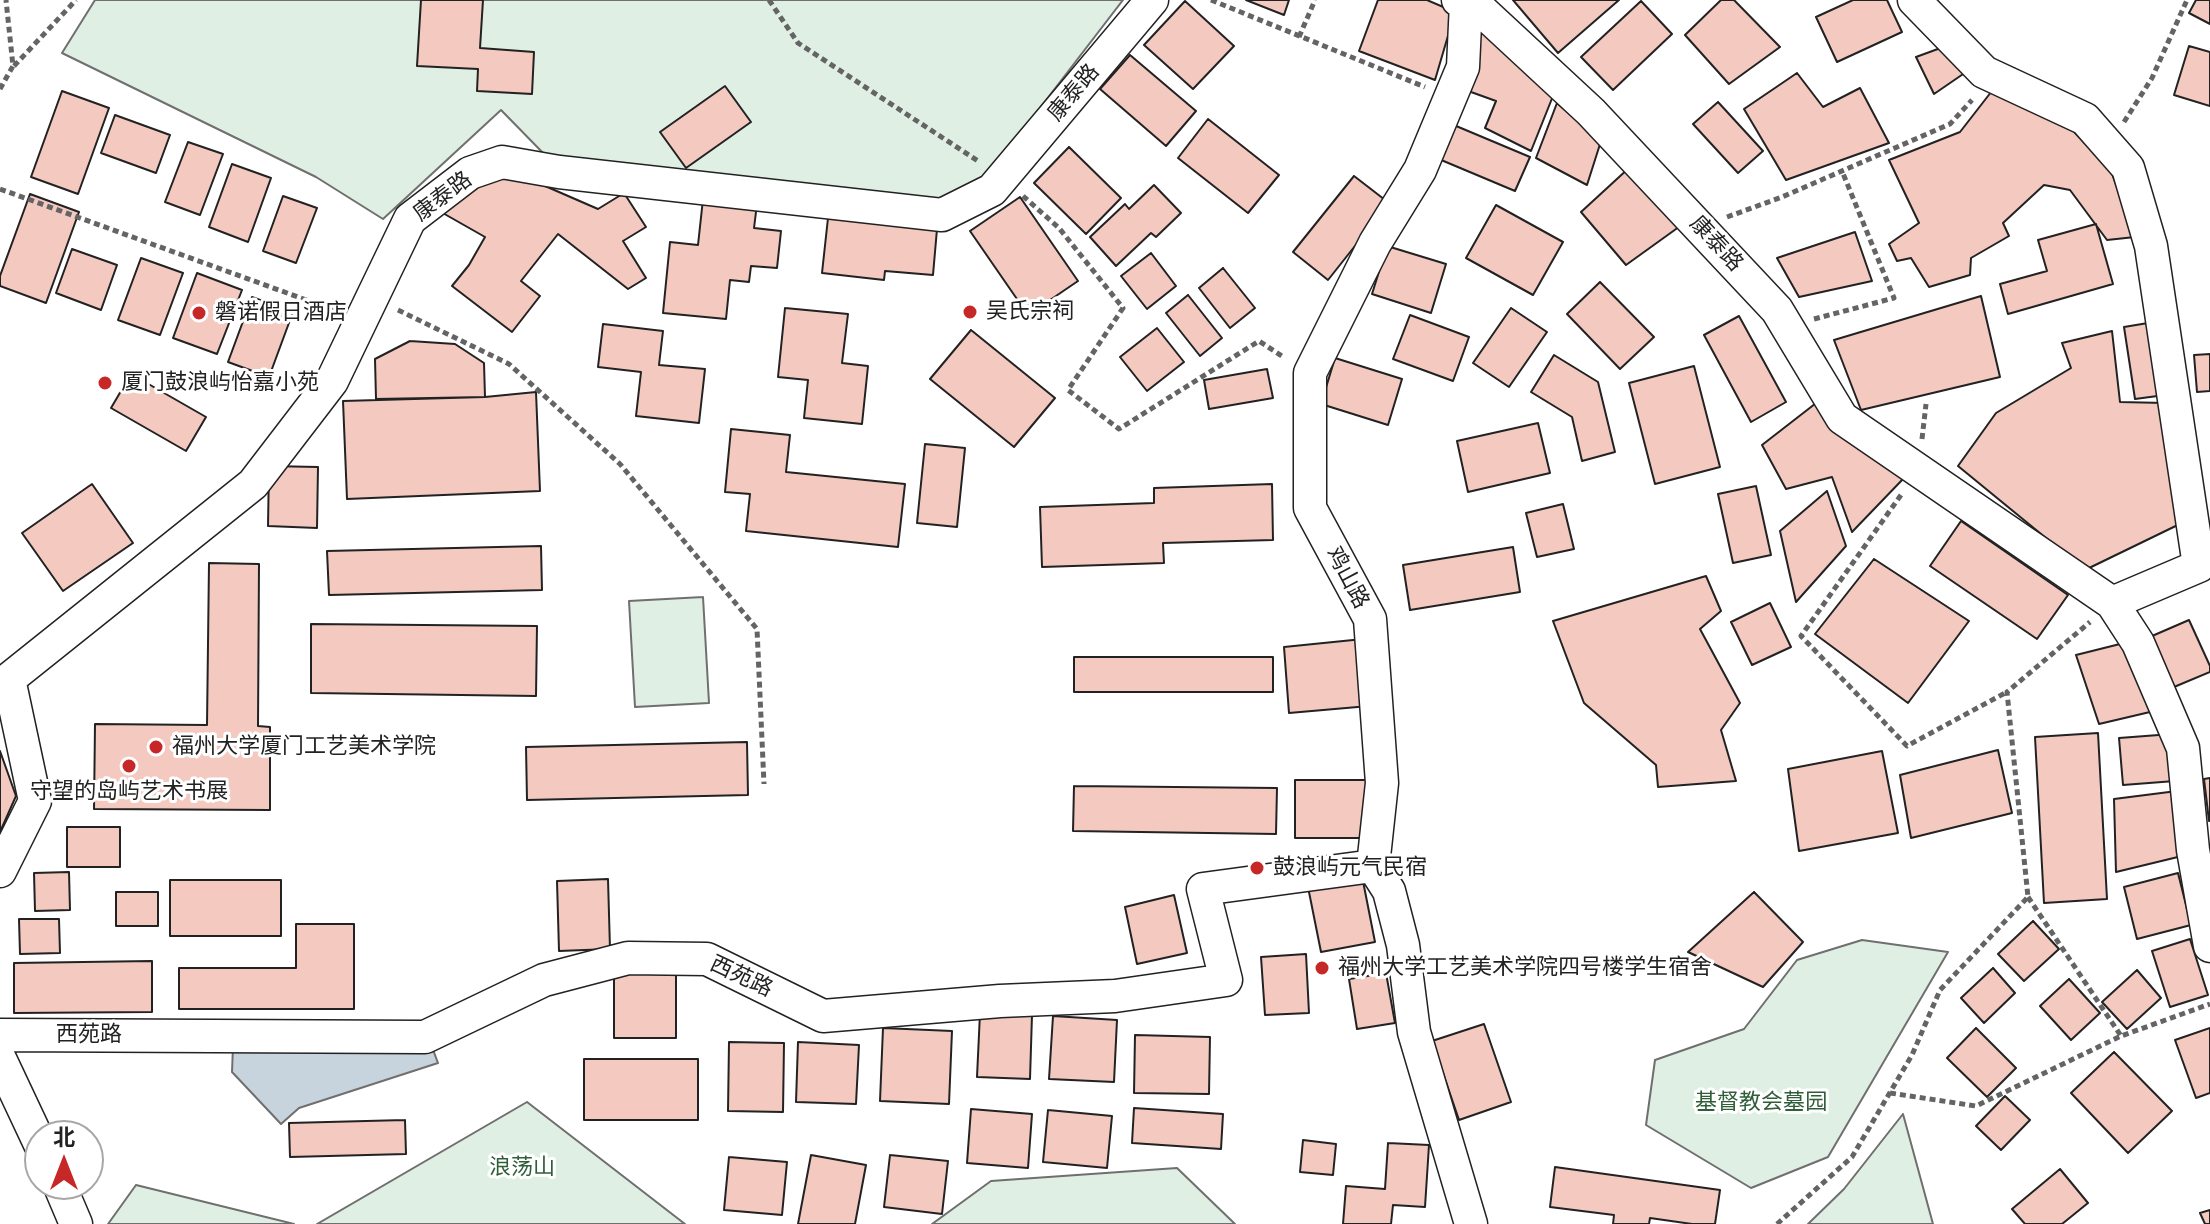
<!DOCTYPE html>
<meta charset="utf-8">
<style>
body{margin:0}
#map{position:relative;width:2210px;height:1224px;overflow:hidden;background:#fff;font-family:Arial,"Noto Sans SC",sans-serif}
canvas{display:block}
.north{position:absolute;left:24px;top:1120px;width:80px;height:80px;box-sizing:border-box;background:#fff;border:2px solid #a7a7a7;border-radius:50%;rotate:0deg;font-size:22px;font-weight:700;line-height:32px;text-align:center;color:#222}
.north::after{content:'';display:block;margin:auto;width:28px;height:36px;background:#c62828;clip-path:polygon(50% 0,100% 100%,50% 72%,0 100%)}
</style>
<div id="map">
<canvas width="2210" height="1224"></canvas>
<div class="north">北</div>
</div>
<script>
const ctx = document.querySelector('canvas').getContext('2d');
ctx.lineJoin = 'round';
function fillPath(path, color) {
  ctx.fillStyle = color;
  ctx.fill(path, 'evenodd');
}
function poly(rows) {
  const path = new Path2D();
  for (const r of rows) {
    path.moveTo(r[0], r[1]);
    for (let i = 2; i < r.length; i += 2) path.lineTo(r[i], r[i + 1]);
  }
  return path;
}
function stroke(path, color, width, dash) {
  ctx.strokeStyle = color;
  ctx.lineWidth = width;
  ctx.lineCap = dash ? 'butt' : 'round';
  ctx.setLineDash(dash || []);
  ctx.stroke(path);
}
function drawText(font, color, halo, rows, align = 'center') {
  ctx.font = font + ' Arial,"Noto Sans SC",sans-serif';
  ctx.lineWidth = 6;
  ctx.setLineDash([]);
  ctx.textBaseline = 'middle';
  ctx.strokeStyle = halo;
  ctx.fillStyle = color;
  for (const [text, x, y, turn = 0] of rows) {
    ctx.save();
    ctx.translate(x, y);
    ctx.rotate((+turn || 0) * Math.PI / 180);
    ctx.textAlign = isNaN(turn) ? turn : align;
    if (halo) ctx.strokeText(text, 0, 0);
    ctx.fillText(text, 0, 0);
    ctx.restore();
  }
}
const green = poly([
 [95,0,1123,0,977,190,933,206,547,157,501,110,383,219,316,177,62,53,95,0],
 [703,597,709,703,635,707,629,601,703,597],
 [1862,940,1948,952,1828,1157,1751,1188,1646,1125,1655,1060,1744,1029,1797,960,1862,940],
 [527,1102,685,1224,317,1224,527,1102],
 [1903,1114,1933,1224,1808,1224,1844,1189,1903,1114],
 [1177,1168,1235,1224,932,1224,991,1181,1177,1168],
 [136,1185,294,1224,108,1224,136,1185]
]);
const water = poly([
 [233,1046,432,1047,438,1063,299,1108,281,1124,232,1072,233,1046]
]);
const building = poly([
 [421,0,483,0,480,48,534,52,532,94,477,91,478,69,417,66,421,0],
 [1246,0,1289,0,1284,15,1246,0],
 [1378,0,1427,0,1455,12,1435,80,1359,51,1378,0],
 [1513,0,1619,0,1558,53,1513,0],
 [1721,0,1734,0,1780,47,1729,84,1685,35,1721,0],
 [1853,0,1887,0,1902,32,1837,62,1816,17,1853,0],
 [2196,0,2210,0,2210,24,2189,13,2196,0],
 [1185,1,1234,46,1193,89,1144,45,1185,1],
 [1641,1,1672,34,1613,90,1581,57,1641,1],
 [1475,20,1553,96,1531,151,1485,128,1496,101,1471,92,1475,20],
 [1946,46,1969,70,1934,94,1916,57,1946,46],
 [2189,46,2210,52,2210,106,2174,95,2189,46],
 [1130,55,1196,111,1166,146,1100,89,1130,55],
 [1797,73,1823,107,1860,88,1889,143,1786,180,1744,109,1797,73],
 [725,86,751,122,686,168,660,132,725,86],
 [1995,87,2062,119,2111,171,2135,237,2107,240,2070,190,2044,185,2003,223,2009,236,1971,258,1970,275,1929,287,1911,258,1897,261,1889,244,1919,223,1889,160,1960,132,1995,87],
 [62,91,109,108,78,194,31,177,62,91],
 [1718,102,1763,151,1738,173,1693,124,1718,102],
 [1557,103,1601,141,1587,185,1536,158,1557,103],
 [115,115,170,135,156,173,101,153,115,115],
 [1208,119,1279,175,1248,213,1178,158,1208,119],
 [1449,123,1530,157,1515,191,1434,157,1449,123],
 [188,142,223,154,200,215,165,202,188,142],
 [1069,147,1121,198,1086,234,1034,183,1069,147],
 [232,164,271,178,248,242,209,227,232,164],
 [1630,167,1683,224,1626,265,1581,212,1630,167],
 [506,169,598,209,624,193,646,227,623,241,646,278,628,289,558,234,521,281,540,296,512,332,452,286,469,265,485,237,441,212,487,177,506,169],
 [1354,176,1389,203,1328,280,1293,252,1354,176],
 [1154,185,1181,213,1156,237,1151,233,1116,266,1090,237,1125,204,1129,209,1154,185],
 [30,194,79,212,46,303,0,286,0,276,30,194],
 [283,196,317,208,296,263,263,251,283,196],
 [1020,197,1078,281,1028,315,970,231,1020,197],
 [703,199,757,204,754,228,781,231,777,268,751,266,749,282,730,280,726,319,663,313,670,242,698,245,703,199],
 [1496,205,1563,242,1533,295,1466,258,1496,205],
 [828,218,937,229,933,275,885,271,884,280,822,273,828,218],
 [2096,224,2113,284,2008,314,2000,284,2047,271,2038,240,2096,224],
 [1855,232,1872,281,1799,297,1777,258,1855,232],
 [1387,246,1446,264,1431,313,1372,294,1387,246],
 [72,249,117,265,101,310,56,293,72,249],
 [1151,253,1176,286,1147,309,1121,276,1151,253],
 [141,258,183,273,160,335,118,320,141,258],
 [1223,268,1255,308,1230,328,1199,288,1223,268],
 [197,273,242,290,217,354,173,338,197,273],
 [1600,282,1654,337,1620,369,1567,314,1600,282],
 [1188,295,1222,338,1200,356,1166,313,1188,295],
 [1981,296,2000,377,1861,410,1834,340,1981,296],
 [252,297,293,312,269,377,228,362,252,297],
 [785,308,848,314,842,363,868,366,862,424,804,418,808,380,778,377,785,308],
 [1511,308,1547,332,1509,387,1473,363,1511,308],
 [1410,315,1469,337,1453,381,1393,359,1410,315],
 [1739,316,1786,402,1751,422,1704,335,1739,316],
 [2154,322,2165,395,2135,399,2124,327,2154,322],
 [603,324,663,331,659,365,705,369,699,423,636,416,641,372,598,367,603,324],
 [1157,328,1184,362,1147,391,1120,357,1157,328],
 [971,330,1055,398,1014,447,930,379,971,330],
 [2112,331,2120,402,2165,403,2186,521,2085,570,1958,466,1996,413,2071,368,2062,343,2112,331],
 [410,341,455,344,484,363,485,397,376,399,375,359,410,341],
 [2210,354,2210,391,2197,392,2194,355,2210,354],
 [1554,355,1598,382,1615,452,1582,461,1572,417,1531,392,1554,355],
 [1335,358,1402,379,1388,425,1321,404,1335,358],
 [1694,366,1720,467,1655,484,1629,383,1694,366],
 [1267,369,1273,398,1209,409,1204,380,1267,369],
 [131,374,206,417,186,451,111,408,131,374],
 [536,392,540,491,347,499,343,401,485,397,536,392],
 [1820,400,1903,479,1852,532,1832,477,1786,489,1762,445,1820,400],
 [1538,423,1550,473,1468,492,1457,441,1538,423],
 [731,429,790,435,786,472,905,484,898,547,746,531,750,494,725,492,731,429],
 [925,444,965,448,957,527,917,523,925,444],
 [269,466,318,467,317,528,268,526,269,466],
 [92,484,133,543,63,591,22,533,92,484],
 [1272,484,1273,540,1163,543,1164,563,1042,567,1040,507,1154,503,1154,488,1272,484],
 [1756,486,1771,555,1733,563,1718,494,1756,486],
 [1827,491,1846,546,1796,602,1780,531,1827,491],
 [1563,504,1574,549,1537,557,1526,513,1563,504],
 [1961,521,2068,595,2037,639,1930,566,1961,521],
 [541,546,542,590,329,595,327,551,541,546],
 [1513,547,1520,592,1410,610,1403,565,1513,547],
 [1874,559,1969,621,1908,703,1815,634,1874,559],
 [209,563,259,564,258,726,270,727,270,810,94,809,95,724,207,725,209,563],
 [1706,576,1721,611,1700,629,1740,703,1721,730,1736,781,1658,787,1656,765,1584,703,1553,621,1706,576],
 [1770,603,1791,647,1752,665,1731,622,1770,603],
 [2189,620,2210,666,2210,672,2174,687,2152,636,2189,620],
 [311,624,537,626,536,696,311,693,311,624],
 [1363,639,1369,706,1289,713,1284,647,1363,639],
 [2128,642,2150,712,2099,724,2076,655,2128,642],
 [1074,657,1273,657,1273,692,1074,692,1074,657],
 [2098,733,2107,899,2044,903,2035,737,2098,733],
 [2172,734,2175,781,2123,785,2119,738,2172,734],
 [747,742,748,795,527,800,526,747,747,742],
 [1998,750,2012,813,1911,838,1900,775,1998,750],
 [0,751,16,796,0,832,0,751],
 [1882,751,1898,833,1799,851,1788,769,1882,751],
 [2210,778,2210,821,2209,821,2204,779,2210,778],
 [1295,780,1370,780,1370,838,1295,838,1295,780],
 [1074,786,1277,788,1276,834,1073,831,1074,786],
 [2177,791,2182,856,2116,872,2114,799,2177,791],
 [67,827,120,827,120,867,67,867,67,827],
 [1361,871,1375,942,1321,952,1307,882,1361,871],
 [69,872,70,910,35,911,34,873,69,872],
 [2178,873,2191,925,2137,939,2124,887,2178,873],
 [608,879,610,949,559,951,557,881,608,879],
 [170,880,281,880,281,936,170,936,170,880],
 [116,892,158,892,158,926,116,926,116,892],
 [1754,892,1803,942,1763,987,1688,952,1754,892],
 [1174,895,1187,953,1137,964,1125,907,1174,895],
 [19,919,59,919,60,953,20,954,19,919],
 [2033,921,2059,949,2024,981,1998,954,2033,921],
 [296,924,354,924,354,1009,179,1009,179,968,296,968,296,924],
 [2190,939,2208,995,2170,1007,2152,951,2190,939],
 [1306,954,1309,1013,1265,1015,1261,957,1306,954],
 [152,961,152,1012,14,1013,14,963,152,961],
 [1993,968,2015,993,1984,1023,1961,998,1993,968],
 [614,970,676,970,676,1038,614,1038,614,970],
 [2137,970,2161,998,2127,1029,2102,1002,2137,970],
 [1386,973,1395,1023,1357,1029,1349,979,1386,973],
 [2069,979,2100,1013,2071,1040,2040,1006,2069,979],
 [980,1013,1032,1015,1030,1079,977,1077,980,1013],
 [1053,1016,1117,1020,1114,1082,1049,1079,1053,1016],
 [1484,1024,1511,1102,1459,1120,1432,1041,1484,1024],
 [883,1028,952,1031,949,1104,880,1101,883,1028],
 [1976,1028,2016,1068,1987,1097,1947,1058,1976,1028],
 [2210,1028,2210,1093,2196,1098,2175,1040,2210,1028],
 [1135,1035,1210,1037,1209,1094,1134,1093,1135,1035],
 [729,1042,784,1043,783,1112,728,1111,729,1042],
 [798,1042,859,1045,856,1104,796,1102,798,1042],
 [2114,1052,2172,1111,2128,1153,2071,1093,2114,1052],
 [584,1059,698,1059,698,1120,584,1120,584,1059],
 [2005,1096,2030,1120,2001,1150,1976,1126,2005,1096],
 [1134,1108,1223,1114,1221,1149,1132,1143,1134,1108],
 [971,1109,1032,1114,1028,1168,967,1163,971,1109],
 [1048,1110,1112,1116,1107,1168,1043,1162,1048,1110],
 [405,1120,406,1154,290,1157,289,1123,405,1120],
 [1303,1140,1336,1144,1333,1175,1300,1172,1303,1140],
 [1388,1143,1429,1145,1425,1207,1393,1205,1391,1224,1343,1224,1346,1186,1385,1189,1388,1143],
 [811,1155,866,1165,855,1224,798,1224,811,1155],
 [890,1155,948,1161,942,1214,884,1207,890,1155],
 [729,1157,787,1162,782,1215,724,1210,729,1157],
 [1555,1167,1720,1190,1715,1224,1692,1224,1650,1218,1649,1224,1613,1224,1614,1215,1550,1207,1555,1167],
 [2060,1169,2088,1203,2062,1224,2025,1224,2012,1209,2060,1169],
 [2210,1210,2210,1224,2205,1224,2200,1213,2210,1210]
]);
const path = poly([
 [769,0,798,43,978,161],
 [1211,0,1425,87],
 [1299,37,1315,0],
 [14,66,76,0],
 [0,89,13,66,6,0],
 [2124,122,2152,78,2187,0],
 [0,189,334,310],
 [1023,196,1059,228,1123,308,1068,390,1119,429,1259,341,1285,358],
 [1727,217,1782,197,1950,124,1972,100],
 [398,310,509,364,620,464,757,629,764,784],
 [1814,319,1894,298,1842,171],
 [1922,439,1926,404],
 [1901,495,1801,636,1907,746,2007,692],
 [2028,897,2121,1036],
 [1890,1093,1976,1106,2121,1036,2210,1004],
 [1777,1224,1852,1157,1912,1055,1940,990,2028,897,2007,692,2090,622]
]);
const minor = poly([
 [1458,0,1481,10,1591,112,1777,310,1842,418,2112,603,2138,643,2183,748,2193,850,2210,946],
 [1914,0,1984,72,2085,119,2128,168,2151,246,2199,566,2112,603],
 [1466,3,1463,67,1420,170,1375,243,1310,373,1310,508,1370,619,1382,783,1373,866,1389,891,1403,945,1414,1032,1471,1224],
 [0,871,35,801,9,679,253,484,332,381,410,219,470,173,502,162,559,172,942,215,992,190,1152,0],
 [0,1035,425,1037,544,980,628,958,707,959,823,1016,1000,1001,1115,996,1226,980,1203,889,1373,866],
 [0,1059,40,1144],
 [59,1184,76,1224]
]);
const markers = [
 [970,312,8,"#c62828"],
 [199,313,8,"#c62828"],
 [105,383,8,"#c62828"],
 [156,747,8,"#c62828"],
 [129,766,8,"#c62828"],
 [1257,868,8,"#c62828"],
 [1322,968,8,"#c62828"]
];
const streetNames = [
 ["康泰路",1074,93,-50],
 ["康泰路",443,197,-37],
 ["康泰路",1716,244,47],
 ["鸡山路",1347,578,62],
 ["西苑路",741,977,25],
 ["西苑路",89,1035]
];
const poiNames = [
 ["吴氏宗祠",986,312],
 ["磐诺假日酒店",215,313],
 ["厦门鼓浪屿怡嘉小苑",121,383],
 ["福州大学厦门工艺美术学院",172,747],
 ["守望的岛屿艺术书展",129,792,"center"],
 ["鼓浪屿元气民宿",1273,868],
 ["福州大学工艺美术学院四号楼学生宿舍",1338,968]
];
const parkNames = [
 ["基督教会墓园",1761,1103],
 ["浪荡山",522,1168]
];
fillPath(green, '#e0efe3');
stroke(green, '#6f6f6f', 2);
fillPath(water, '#c7d3dd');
stroke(water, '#6f6f6f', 2);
fillPath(building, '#f3c9c0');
stroke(building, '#222', 2);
stroke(minor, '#222', 35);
stroke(path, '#646464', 5, [6, 4]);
stroke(minor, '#fff', 32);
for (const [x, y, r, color] of markers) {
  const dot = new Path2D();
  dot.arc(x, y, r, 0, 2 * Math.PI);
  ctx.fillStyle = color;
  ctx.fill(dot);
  stroke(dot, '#fff', 3);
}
drawText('22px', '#222', '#fff', streetNames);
drawText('22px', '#222', '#fff', poiNames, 'left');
drawText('22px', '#2f5e38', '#fff', parkNames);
</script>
